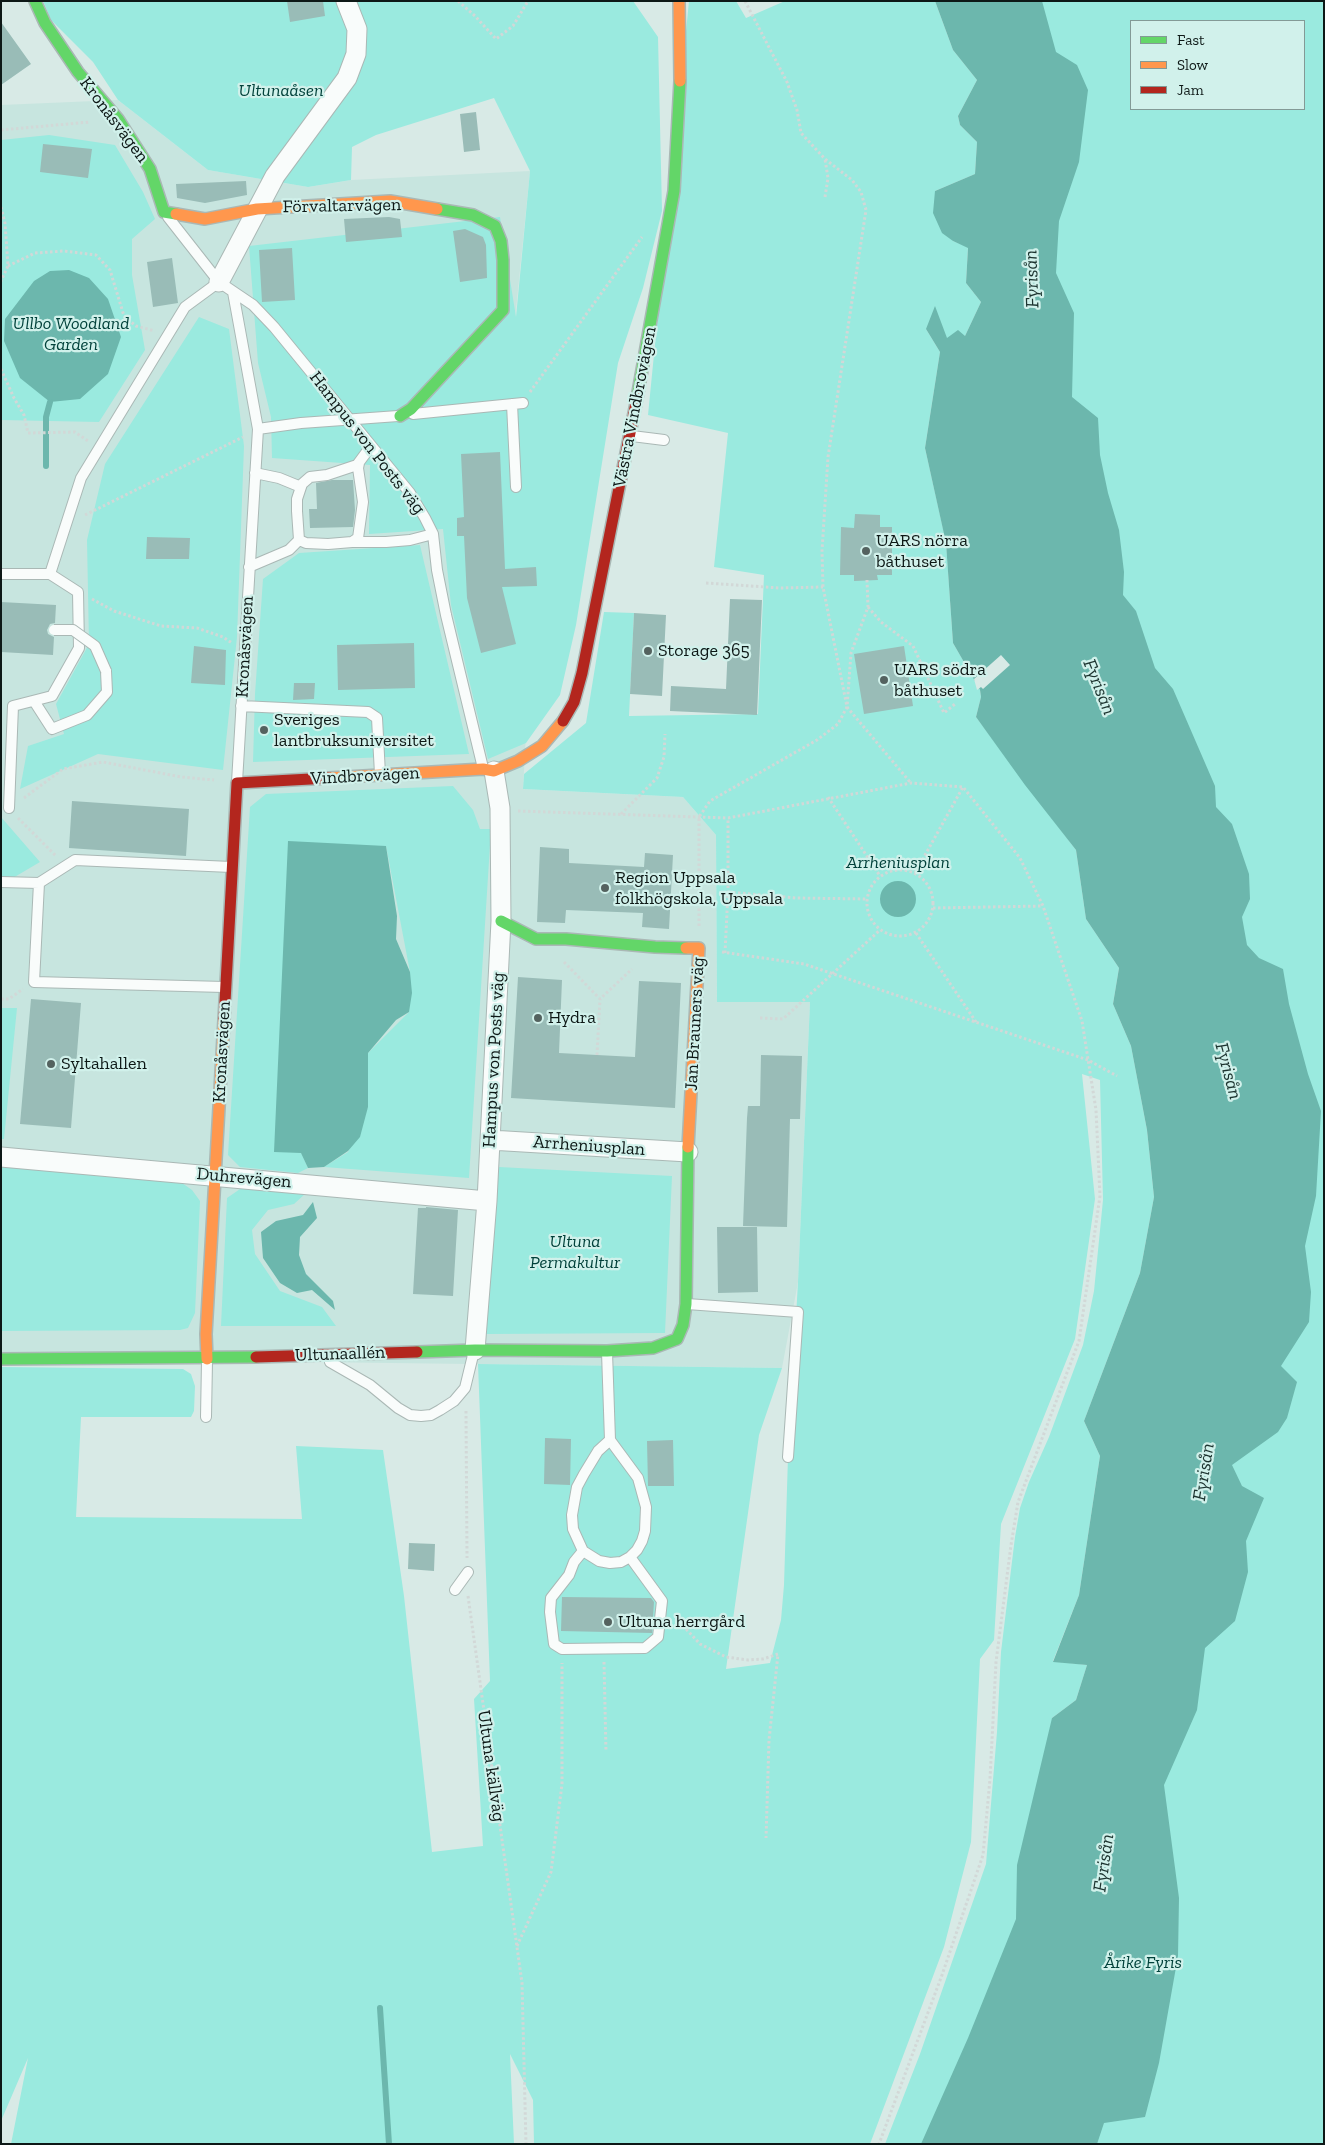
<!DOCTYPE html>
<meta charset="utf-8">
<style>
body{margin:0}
#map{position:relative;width:1325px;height:2145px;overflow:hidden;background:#d8eae6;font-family:"Zilla Slab",serif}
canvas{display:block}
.frame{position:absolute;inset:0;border:2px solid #0d1816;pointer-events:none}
.legend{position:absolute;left:1130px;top:20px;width:175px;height:90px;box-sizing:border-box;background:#d1f1eb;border:1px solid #839a96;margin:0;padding:6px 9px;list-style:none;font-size:15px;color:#0d1816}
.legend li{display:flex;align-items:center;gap:10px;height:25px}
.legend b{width:25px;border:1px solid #839a96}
</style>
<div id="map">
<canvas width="1325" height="2145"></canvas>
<div class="frame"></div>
<ul class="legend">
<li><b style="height:6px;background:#63d668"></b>Fast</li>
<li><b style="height:6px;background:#ff974d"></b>Slow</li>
<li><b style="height:6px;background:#b3261e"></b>Jam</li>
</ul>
</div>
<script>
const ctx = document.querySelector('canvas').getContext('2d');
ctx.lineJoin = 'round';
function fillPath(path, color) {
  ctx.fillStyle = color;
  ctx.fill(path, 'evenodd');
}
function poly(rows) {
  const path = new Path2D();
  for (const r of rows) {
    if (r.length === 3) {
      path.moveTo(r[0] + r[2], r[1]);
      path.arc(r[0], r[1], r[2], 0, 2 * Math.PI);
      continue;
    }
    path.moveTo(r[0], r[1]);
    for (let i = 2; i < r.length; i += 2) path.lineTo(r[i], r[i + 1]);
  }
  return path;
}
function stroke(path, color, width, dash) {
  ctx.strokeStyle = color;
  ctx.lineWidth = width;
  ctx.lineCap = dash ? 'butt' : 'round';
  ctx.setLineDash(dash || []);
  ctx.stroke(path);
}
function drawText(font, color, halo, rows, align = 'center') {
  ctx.font = font + ' "Zilla Slab",serif';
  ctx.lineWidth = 4.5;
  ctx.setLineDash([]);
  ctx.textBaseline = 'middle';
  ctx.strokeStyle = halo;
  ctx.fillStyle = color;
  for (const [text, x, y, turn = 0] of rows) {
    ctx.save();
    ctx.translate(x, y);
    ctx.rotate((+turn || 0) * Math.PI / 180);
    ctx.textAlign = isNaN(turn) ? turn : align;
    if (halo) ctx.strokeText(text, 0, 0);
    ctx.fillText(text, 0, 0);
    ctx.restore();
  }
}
const built = poly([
 [118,100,208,170,308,187,351,180,530,171,515,320,527,716,523,789,683,797,716,835,717,1002,810,1002,798,1282,782,1368,1,1358,1,105]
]);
const green = poly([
 [43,1,633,1,658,37,662,211,643,288,618,363,576,625,560,695,526,743,488,759,451,605,443,529,369,534,370,465,272,458,271,417,258,363,249,246,500,217,516,317,530,171,494,98,376,135,352,147,351,180,308,187,208,170,118,100,93,62,51,20],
 [689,1,736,1,746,18,785,1,935,1,953,50,977,80,958,116,960,125,977,142,975,174,935,191,953,241,968,247,966,283,981,302,965,336,947,339,926,329,940,352,925,448,946,542,953,643,980,690,981,697,976,717,1076,850,1086,919,1119,968,1113,1004,1131,1046,1147,1130,1154,1197,1140,1273,1084,1421,1100,1456,1079,1595,1053,1661,1087,1665,1076,1700,1052,1718,1117,1770,1241,1122,1040,540,1010,1,1324,1,1324,2144,885,2144,920,2054,986,1864,997,1732,1001,1652,1015,1537,1020,1508,1029,1482,1049,1437,1083,1345,1094,1291,1103,1200,1100,1080,1082,1074,1095,1199,1075,1339,1001,1524,994,1640,980,1659,971,1842,944,1947,870,2144,534,2144,533,2100,510,2054,514,2144,11,2144,28,2058,1,2121,1,1367,183,1369,191,1374,195,1386,194,1411,191,1417,81,1417,76,1517,302,1519,296,1446,383,1450,404,1596,432,1852,483,1846,474,1699,490,1681,478,1364,782,1368,759,1435,726,1669,770,1663,781,1620,784,1585,788,1457,798,1282,810,1002,717,1002,716,835,683,797,523,789,524,774,586,723,604,612,634,613,629,716,758,714,764,575,714,567,728,433,648,415],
 [1131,21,1304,21,1304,109,1131,109],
 [49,135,115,145,143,192,155,219,132,239,132,275,145,350,99,422,1,420,1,140],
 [199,317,229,329,244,446,237,637,223,770,98,754,20,789,28,746,64,734,56,704,89,644,87,540,105,464],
 [420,545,469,754,253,762,255,694,263,579,299,553],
 [453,786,473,810,480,829,491,829,469,1178,324,1167,348,1152,368,1107,368,1053,409,1012,410,972,386,846,274,1152,301,1152,308,1168,298,1173,240,1167,228,1155,250,807,266,794],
 [1,817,40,862,1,885],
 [1,1008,17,1008,4,1139,1,1139],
 [1,1167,170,1181,182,1183,192,1190,200,1201,195,1313,188,1328,180,1330,1,1331],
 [499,1167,672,1176,665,1333,486,1334],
 [243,1187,306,1193,294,1204,268,1210,252,1230,255,1254,280,1291,322,1307,336,1326,221,1326,227,1198]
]);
const water = poly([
 [935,1,1042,1,1056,52,1077,65,1088,90,1079,162,1059,221,1056,273,1074,313,1072,397,1098,418,1100,455,1108,493,1119,530,1124,572,1123,595,1136,611,1155,668,1173,689,1215,786,1216,807,1232,824,1249,874,1250,899,1242,917,1247,945,1259,958,1283,969,1289,1004,1308,1074,1321,1111,1316,1196,1305,1246,1311,1292,1309,1322,1281,1366,1297,1382,1287,1418,1278,1432,1232,1465,1242,1486,1264,1498,1246,1541,1248,1572,1235,1621,1205,1648,1197,1710,1164,1785,1179,1898,1178,1956,1159,2063,1145,2117,1104,2123,1097,2144,921,2144,968,2038,1016,1919,1017,1865,1052,1718,1076,1700,1087,1665,1053,1662,1079,1595,1100,1456,1084,1421,1140,1273,1154,1197,1147,1130,1131,1046,1113,1004,1119,968,1086,919,1076,850,1025,785,976,717,981,697,980,690,953,643,946,543,925,448,940,352,926,329,935,306,947,338,958,330,965,336,981,302,966,283,968,248,953,241,942,233,933,213,935,191,975,174,977,142,960,125,958,116,977,80,953,50],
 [69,270,89,278,108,299,121,337,108,374,80,399,50,402,20,378,4,341,5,319,34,281,50,271],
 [288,841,386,846,397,916,396,939,410,972,412,993,409,1012,396,1020,368,1053,368,1107,360,1137,348,1151,324,1167,308,1168,301,1153,274,1152],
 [898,899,18],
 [313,1202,317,1218,300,1237,299,1255,306,1274,333,1301,335,1310,312,1290,297,1293,280,1283,263,1258,261,1232,276,1221,303,1215]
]);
const pier = poly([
 [1001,655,1010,665,983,689,981,687,977,690,974,679]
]);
const stream = poly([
 [46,466,46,417,50,402],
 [380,2008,389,2144]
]);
const building = poly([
 [287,1,323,1,325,16,290,22],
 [1,22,31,64,1,85],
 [476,112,480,150,464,152,460,114],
 [43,144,92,149,88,178,40,172],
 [246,181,247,195,205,203,177,198,176,184],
 [389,217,400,219,402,237,346,242,344,219],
 [465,229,483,237,486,245,487,278,460,282,453,231],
 [292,248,295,300,262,302,259,250],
 [172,258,178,303,153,307,147,262],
 [500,452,505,569,536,567,537,586,502,587,516,644,481,653,467,598,464,536,457,536,457,518,464,517,461,454],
 [332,480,353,480,355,510,353,527,310,528,309,509,317,509,316,483],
 [855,514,880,515,880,527,892,527,892,575,877,575,878,580,854,581,854,575,840,575,841,527,854,528],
 [147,537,190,538,189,559,146,559],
 [730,599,762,600,757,715,670,711,671,686,726,689],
 [1,602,56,605,55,623,50,624,47,630,48,634,54,637,53,655,1,652],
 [634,613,666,615,662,696,630,694],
 [414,643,415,688,338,690,337,645],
 [194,646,226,650,225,685,191,683],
 [904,646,913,706,864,714,854,654],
 [294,683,315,683,314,699,293,700],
 [72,801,189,809,186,856,69,848],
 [540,847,569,849,569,863,644,867,645,853,673,855,669,929,642,927,643,913,566,910,565,923,537,922],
 [518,977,562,980,559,1053,635,1057,639,981,681,983,675,1108,511,1098],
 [31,999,81,1003,71,1128,20,1124],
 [761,1055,802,1056,800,1119,790,1119,787,1227,743,1226,747,1118,748,1106,760,1106],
 [426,1207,458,1210,453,1296,413,1294,418,1208,426,1208],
 [717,1227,757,1227,758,1292,718,1293],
 [545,1438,571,1439,570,1485,544,1484],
 [673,1440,674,1486,648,1486,647,1441],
 [409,1543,435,1544,434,1571,408,1569],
 [562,1597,651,1598,654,1602,652,1633,561,1631]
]);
const path = poly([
 [458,1,475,16,496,39,513,26,528,1],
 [745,1,787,82,797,110,801,133,825,159,852,180,861,192,866,210,828,457,822,551,823,587,847,707,910,782],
 [1,130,90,122],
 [825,197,828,178,825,159],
 [1,207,5,223,8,266,1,281],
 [8,266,35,253,64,251,96,255,110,270,124,316,136,326,155,331],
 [1,369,14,398,24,415,28,433,75,432,88,441],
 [530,392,642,237],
 [85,515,243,437],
 [706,583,780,588,823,587],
 [92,599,114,611,161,626,197,628,223,637,232,643],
 [868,607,881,622,913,646,944,713,955,704],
 [828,797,880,876],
 [24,798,63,769,103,762,181,777,214,780],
 [518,811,728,818,911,783,963,787,1020,858,1043,906,1082,1021,1096,1110,1100,1196,1079,1341,1018,1502,1011,1545,996,1662,990,1779,983,1855,942,1975,879,2144],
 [621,814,657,778,664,757,665,734],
 [18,818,56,856],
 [900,903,33],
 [915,873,963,787],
 [728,892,796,898,867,899],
 [933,908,1043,906],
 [699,926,699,817,710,801,817,740,838,724,847,707,851,653,868,607,867,580],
 [916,933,976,1022],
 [722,952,804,964,1088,1060,1117,1076],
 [725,953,728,892,728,818],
 [564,962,600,999,632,969],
 [1,999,9,999,23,989],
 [760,1018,783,1019,880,930],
 [597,1055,600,999],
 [466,1411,467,1558],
 [468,1596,522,1983,526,2144],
 [676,1618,700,1644,726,1657,748,1660,763,1659,778,1654,769,1740,766,1838],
 [604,1662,606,1752],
 [517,1946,551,1872,562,1784,562,1663]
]);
const lane = poly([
 [168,217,219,282,253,305,274,327,410,493,425,518,433,534,437,570,446,615,483,768],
 [233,292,258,429,237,782],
 [512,404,516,487],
 [413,414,523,403],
 [258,429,301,423,398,416],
 [632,436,664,440],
 [359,463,358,468,363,502,358,538,352,542,328,544,306,543,299,540,297,511,297,499,302,484,310,477,327,475,357,465,371,446],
 [255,473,279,478,301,487],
 [352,542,386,542,410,540,433,534],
 [249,567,289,550,299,540],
 [1,574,50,574],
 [50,574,81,478,185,307,219,282],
 [34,701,52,729,87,715,107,692,106,671],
 [241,706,368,712,377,718,380,774],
 [9,808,13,706,52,696,79,648,78,592,50,574],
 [1,882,39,883,75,860,231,867],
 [39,883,34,982,224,987],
 [687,1304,798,1312,788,1457],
 [607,1352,610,1440,638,1478,646,1507,645,1531,642,1541,637,1550,630,1557,621,1562,610,1563,599,1561,583,1551,573,1529,572,1515,577,1487,584,1474,598,1451,610,1440],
 [330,1362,370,1385,398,1408,410,1415,421,1416,431,1415,440,1410,454,1401,465,1388,474,1351],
 [206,1417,207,1361],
 [583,1551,574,1562,569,1575,551,1598,550,1612,554,1644,562,1649,645,1648,658,1637,662,1601,630,1557],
 [455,1590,468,1572]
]);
const street = poly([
 [219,282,275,176,347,78,356,54,357,29,346,1],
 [490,1140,688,1152],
 [1,1157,487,1201],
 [475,1350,487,1201,501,921,500,808,494,771]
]);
const fast = poly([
 [35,1,45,23,78,72,118,119,150,169,164,212,176,214],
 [637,398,674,191,680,81],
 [400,416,411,409,503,310,503,260,501,241,495,226,473,215,437,209],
 [501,921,536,939,566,939,655,947,686,948],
 [417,1352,475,1350,607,1351,653,1348,677,1339,683,1325,686,1304,688,1147],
 [1,1359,256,1357]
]);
const slow = poly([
 [679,1,680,81],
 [176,214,205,219,257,209,390,201,437,209],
 [329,778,483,769,494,771,518,761,542,746,563,721],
 [686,948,699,948,688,1147],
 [207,1359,206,1334,224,1020]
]);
const jam = poly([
 [563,721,574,702,582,673,637,398],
 [224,1020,237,783,329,778],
 [256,1357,417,1352]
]);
const laneBridge = poly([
 [54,630,73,630,95,646,106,671]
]);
const markers = [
 [866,551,5,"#54625f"],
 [648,651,5,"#54625f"],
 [884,680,5,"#54625f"],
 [264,730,5,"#54625f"],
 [605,888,5,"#54625f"],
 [538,1018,5,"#54625f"],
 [51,1064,5,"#54625f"],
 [608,1622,5,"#54625f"]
];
const parkNames = [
 ["Ultunaåsen",281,91],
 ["Ullbo Woodland",71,324],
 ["Garden",71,345],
 ["Arrheniusplan",898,863],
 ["Ultuna",575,1242],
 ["Permakultur",575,1263],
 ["Årike Fyris",1143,1963]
];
const streetNames = [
 ["Kronåsvägen",114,120,53],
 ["Förvaltarvägen",342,206,-1],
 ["Västra Vindbrovägen",635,407,-79],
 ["Hampus von Posts väg",367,443,52],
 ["Kronåsvägen",245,647,-87],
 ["Vindbrovägen",365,776,-3],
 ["Jan Brauners väg",695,1024,-87],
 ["Kronåsvägen",222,1052,-87],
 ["Hampus von Posts väg",494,1060,-87],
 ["Arrheniusplan",589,1146,4],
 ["Duhrevägen",244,1178,5],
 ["Ultunaallén",340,1354,-2],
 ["Ultuna källväg",491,1766,82]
];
const poiNames = [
 ["UARS nörra",876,541],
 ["båthuset",876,562],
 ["Storage 365",658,651],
 ["UARS södra",894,670],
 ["båthuset",894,691],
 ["Sveriges",274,720],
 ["lantbruksuniversitet",274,741],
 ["Region Uppsala",615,878],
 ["folkhögskola, Uppsala",615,899],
 ["Hydra",548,1018],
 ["Syltahallen",61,1064],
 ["Ultuna herrgård",618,1622]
];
const waterNames = [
 ["Fyrisån",1032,279,-92],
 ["Fyrisån",1099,687,68],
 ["Fyrisån",1228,1071,75],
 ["Fyrisån",1204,1472,-81],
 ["Fyrisån",1104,1863,-82]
];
fillPath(built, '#c7e5df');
fillPath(green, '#9aeadf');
fillPath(water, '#6cb7ad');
fillPath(pier, '#d8eae6');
stroke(stream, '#6cb7ad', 6);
fillPath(building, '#99bcb7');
stroke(lane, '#aab8b5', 12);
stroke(street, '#aab8b5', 21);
stroke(fast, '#aab8b5', 14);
stroke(slow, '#aab8b5', 14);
stroke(jam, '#aab8b5', 14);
stroke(path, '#d2d8d7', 3, [2.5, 2.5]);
stroke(lane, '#f9fcfb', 10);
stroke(street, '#f9fcfb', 19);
stroke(fast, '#63d668', 11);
stroke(slow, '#ff974d', 11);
stroke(jam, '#b3261e', 11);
stroke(laneBridge, '#aab8b5', 12, []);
stroke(laneBridge, '#f9fcfb', 10);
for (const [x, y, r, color] of markers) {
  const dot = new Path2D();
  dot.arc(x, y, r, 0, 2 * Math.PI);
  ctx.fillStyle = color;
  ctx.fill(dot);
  stroke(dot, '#d1f1eb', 2);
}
drawText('italic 18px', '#01413a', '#d1f1eb', parkNames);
drawText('18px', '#0d1816', '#d1f1eb', streetNames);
drawText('18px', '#0d1816', '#d1f1eb', poiNames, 'left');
drawText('italic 19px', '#1c332f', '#d1f1eb', waterNames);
</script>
